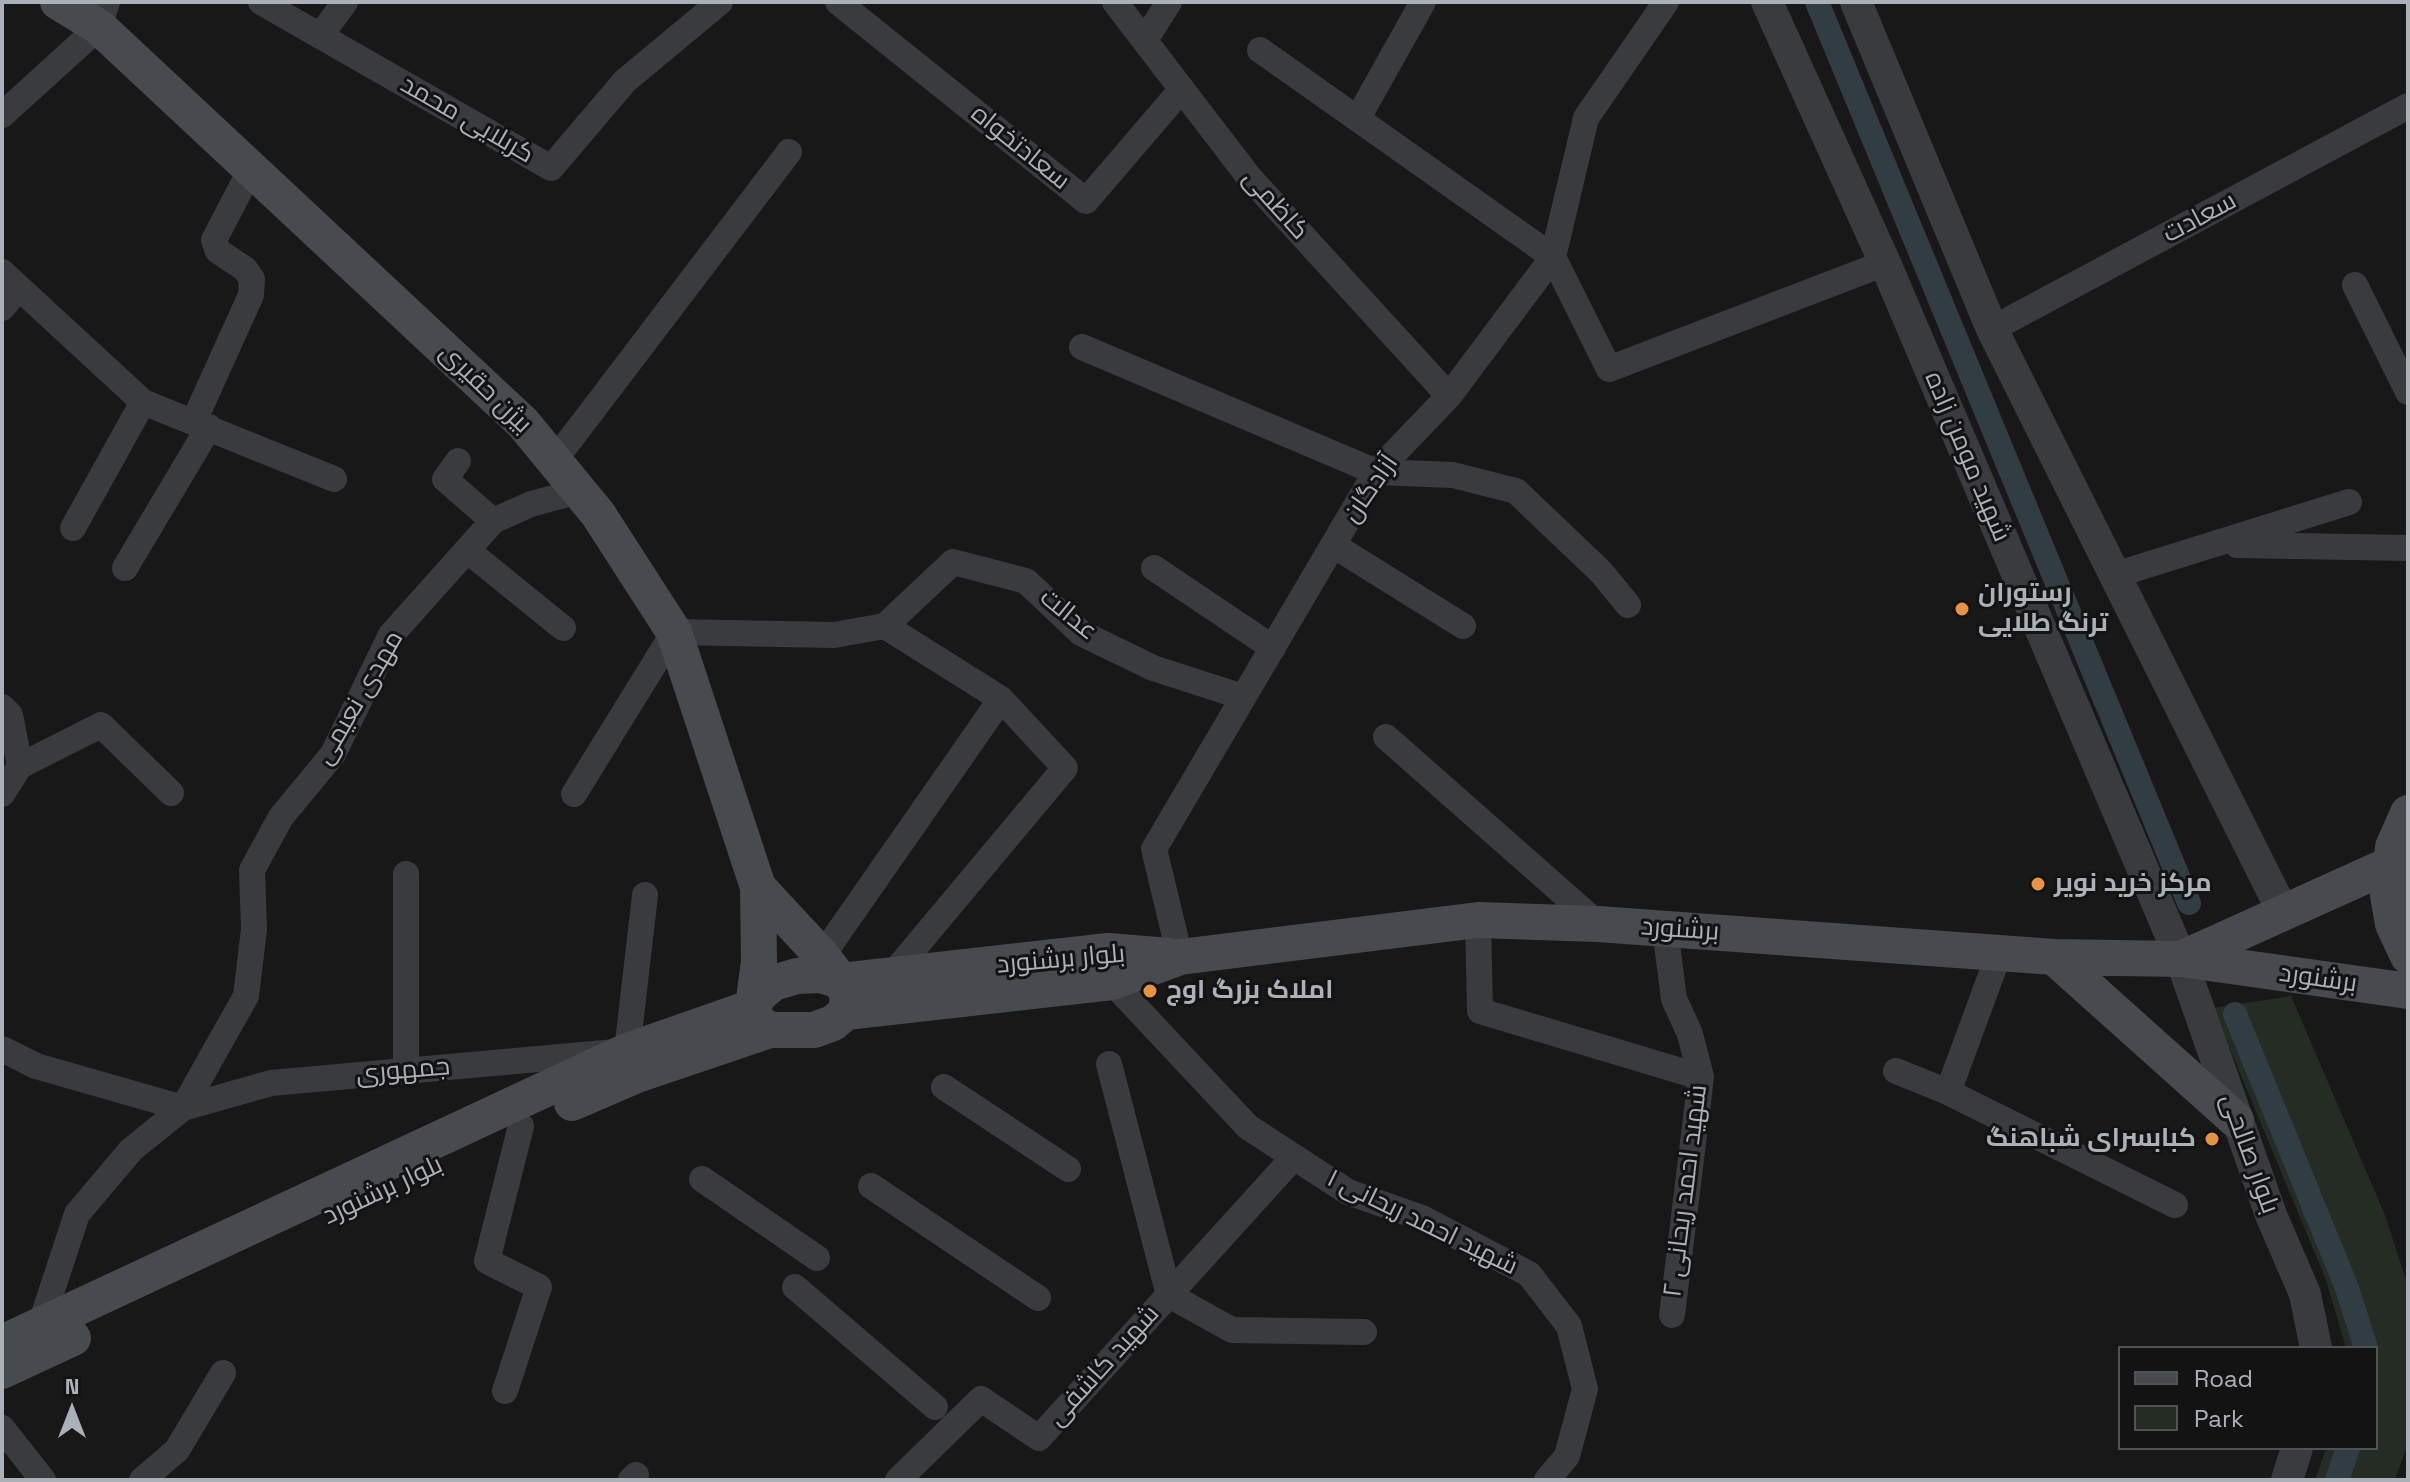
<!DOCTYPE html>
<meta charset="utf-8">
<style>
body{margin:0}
#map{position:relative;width:2410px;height:1482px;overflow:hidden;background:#181819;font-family:"Space Grotesk",sans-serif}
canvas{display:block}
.frame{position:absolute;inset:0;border:4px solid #abb1b8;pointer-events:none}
.legend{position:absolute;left:2118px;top:1346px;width:260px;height:104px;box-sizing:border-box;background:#131314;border:2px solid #505256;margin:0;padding:10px 14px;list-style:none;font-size:24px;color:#abb1b8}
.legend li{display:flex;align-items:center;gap:16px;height:40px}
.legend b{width:40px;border:2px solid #505256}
.north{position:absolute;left:32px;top:1370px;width:80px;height:80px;-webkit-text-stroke:6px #131314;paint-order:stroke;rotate:0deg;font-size:22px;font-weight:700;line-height:32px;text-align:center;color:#abb1b8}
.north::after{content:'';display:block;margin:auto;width:28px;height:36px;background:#abb1b8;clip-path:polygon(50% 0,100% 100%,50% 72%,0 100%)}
</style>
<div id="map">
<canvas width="2410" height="1482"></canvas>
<div class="frame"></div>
<ul class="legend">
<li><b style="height:10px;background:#474a4e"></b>Road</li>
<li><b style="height:22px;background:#242c24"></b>Park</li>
</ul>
<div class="north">N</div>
</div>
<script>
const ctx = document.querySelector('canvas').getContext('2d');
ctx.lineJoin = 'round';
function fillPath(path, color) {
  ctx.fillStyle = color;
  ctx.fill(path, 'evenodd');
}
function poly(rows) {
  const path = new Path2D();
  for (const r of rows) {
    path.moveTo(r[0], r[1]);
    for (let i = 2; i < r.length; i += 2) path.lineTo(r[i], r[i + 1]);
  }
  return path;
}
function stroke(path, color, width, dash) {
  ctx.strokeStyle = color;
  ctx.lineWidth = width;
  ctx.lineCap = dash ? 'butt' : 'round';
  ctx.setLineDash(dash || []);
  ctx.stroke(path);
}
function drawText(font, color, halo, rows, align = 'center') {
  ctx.font = font + ' "Space Grotesk",Cairo,sans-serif';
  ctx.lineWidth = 6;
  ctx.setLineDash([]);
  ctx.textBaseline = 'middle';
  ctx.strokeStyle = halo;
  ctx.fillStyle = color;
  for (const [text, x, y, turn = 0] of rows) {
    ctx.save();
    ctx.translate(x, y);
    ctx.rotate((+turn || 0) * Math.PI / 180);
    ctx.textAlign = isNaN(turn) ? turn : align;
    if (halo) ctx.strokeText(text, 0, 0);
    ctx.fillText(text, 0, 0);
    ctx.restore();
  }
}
const green = poly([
 [2291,996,2385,1215,2408,1286,2408,1443,2395,1480,2315,1480,2326,1448,2376,1448,2376,1348,2346,1348,2326,1280,2213,1008]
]);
const canal = poly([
 [1817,2,2189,903],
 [2235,1014,2347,1288,2366,1348],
 [2337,1480,2348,1448]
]);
const minor = poly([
 [261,2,551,168,625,81,720,2],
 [838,2,1086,201,1182,89],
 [1115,2,1249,177,1449,396],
 [320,36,345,2],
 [1145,40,1169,2],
 [1260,50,1553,257,1609,369,1885,263],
 [2,115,99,27,107,2],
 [1358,118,1423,2],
 [2,272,143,402,334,479],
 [2355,285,2408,392],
 [2,308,19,288],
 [1992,329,2408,106],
 [1082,347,1376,472,1453,475,1516,491,1601,572,1628,605],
 [194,421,251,295,252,279,245,269,218,251,214,240,251,169],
 [458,461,445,479,493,521],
 [554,461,789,152],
 [73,528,143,402],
 [1333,545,1463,626],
 [2237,545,2408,548],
 [468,551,563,628],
 [125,568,209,427],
 [1154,568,1273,648],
 [2115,575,2349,502],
 [885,626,1001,699,1065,768,891,976],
 [2,707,10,715,20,766,2,794],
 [1386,737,1598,924],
 [20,766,101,725,171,793],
 [574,794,674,632,834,635,885,626,953,562,1026,581,1081,633,1153,668,1243,697],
 [406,874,406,1071],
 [1478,920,1480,1011,1701,1077],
 [1665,929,1674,999,1690,1034,1701,1077,1672,1315],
 [822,956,1001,699],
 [1180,957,1154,849,1376,472,1449,396,1553,257,1586,118,1666,2],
 [1112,982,1248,1127,1348,1192,1422,1218,1529,1274,1569,1326,1585,1389,1567,1456,1547,1480],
 [2,1049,36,1066,183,1108],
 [1109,1064,1169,1295,1232,1330,1364,1332],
 [1896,1071,1948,1092,2175,1205],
 [944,1087,1068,1169],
 [1948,1092,1999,954],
 [183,1108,246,996,254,929,252,870,281,817,333,754,391,635,493,521,531,504,579,491],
 [702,1179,817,1258],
 [871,1186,1038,1298],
 [795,1287,935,1407],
 [40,1326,77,1214,131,1150,183,1108,271,1083,627,1051,645,895],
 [505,1391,539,1287,487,1261,521,1126],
 [2,1428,43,1480],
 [142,1480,177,1450,223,1373],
 [631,1480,636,1475],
 [898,1480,981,1399,1039,1438,1294,1157]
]);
const tertiary = poly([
 [1767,2,1885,263,2181,959,2271,1215,2305,1294,2316,1348],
 [1856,2,1992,329,2284,914],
 [2287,1480,2297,1448]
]);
const secondary = poly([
 [2408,813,2393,847,2388,895,2393,924,2408,956],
 [758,887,822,956,841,981,848,996,846,1012,833,1023,814,1030,770,1030,756,1021,753,1007,759,995,773,983,797,976,820,975,841,981,1108,951,1169,956],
 [2054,957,2236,1120],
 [2181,959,2389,865],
 [846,1012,1112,982,1180,957,1478,920,1598,924,2054,957,2181,959,2408,991],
 [572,1103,637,1075,770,1030],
 [2,1343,627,1051,753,1007,759,961,758,887,674,632,598,514,523,423,99,27,58,2],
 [2,1371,73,1338]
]);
const markers = [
 [1962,609,8,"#e69443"],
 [2038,884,8,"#e69443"],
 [1150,991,8,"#e69443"],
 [2212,1139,8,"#e69443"]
];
const streetNames = [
 ["کربلایی محمد",467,120,30],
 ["سعادتخواه",1020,148,39],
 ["کاظمی",1275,205,48],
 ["سعادت",2200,218,-28],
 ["بیژن حقیری",485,389,44],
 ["شهید مومن زاده",1967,457,67],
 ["آزادگان",1371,489,-55],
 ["عدالت",1068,615,39],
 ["مهدی نعیمی",360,698,-60],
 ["برشنورد",1680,930,4],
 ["بلوار برشنورد",1061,960,-5],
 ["برشنورد",2318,979,8],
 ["جمهوری",403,1071,-5],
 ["بلوار صالحی",2249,1154,70],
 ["بلوار برشنورد",383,1191,-25],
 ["شهید احمد ریحانی ۲",1686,1191,-83],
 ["شهید احمد ریحانی ۱",1422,1223,26],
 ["شهید کاشفی",1104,1366,-48]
];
const poiNames = [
 ["رستوران",1978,594],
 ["ترنگ طلایی",1978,624],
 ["مرکز خرید نویر",2054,884],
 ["املاک بزرگ اوج",1166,991],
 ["کبابسرای شباهنگ",2196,1139,"right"]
];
fillPath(green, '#242c24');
stroke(canal, '#313d42', 24);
stroke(minor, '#393b3e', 26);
stroke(tertiary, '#393b3e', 32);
stroke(secondary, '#474a4e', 36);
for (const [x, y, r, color] of markers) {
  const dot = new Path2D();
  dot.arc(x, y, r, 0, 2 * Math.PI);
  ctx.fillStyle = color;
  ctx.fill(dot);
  stroke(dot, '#131314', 3);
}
drawText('26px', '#abb1b8', '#131314', streetNames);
drawText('bold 26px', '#abb1b8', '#131314', poiNames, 'left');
</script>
